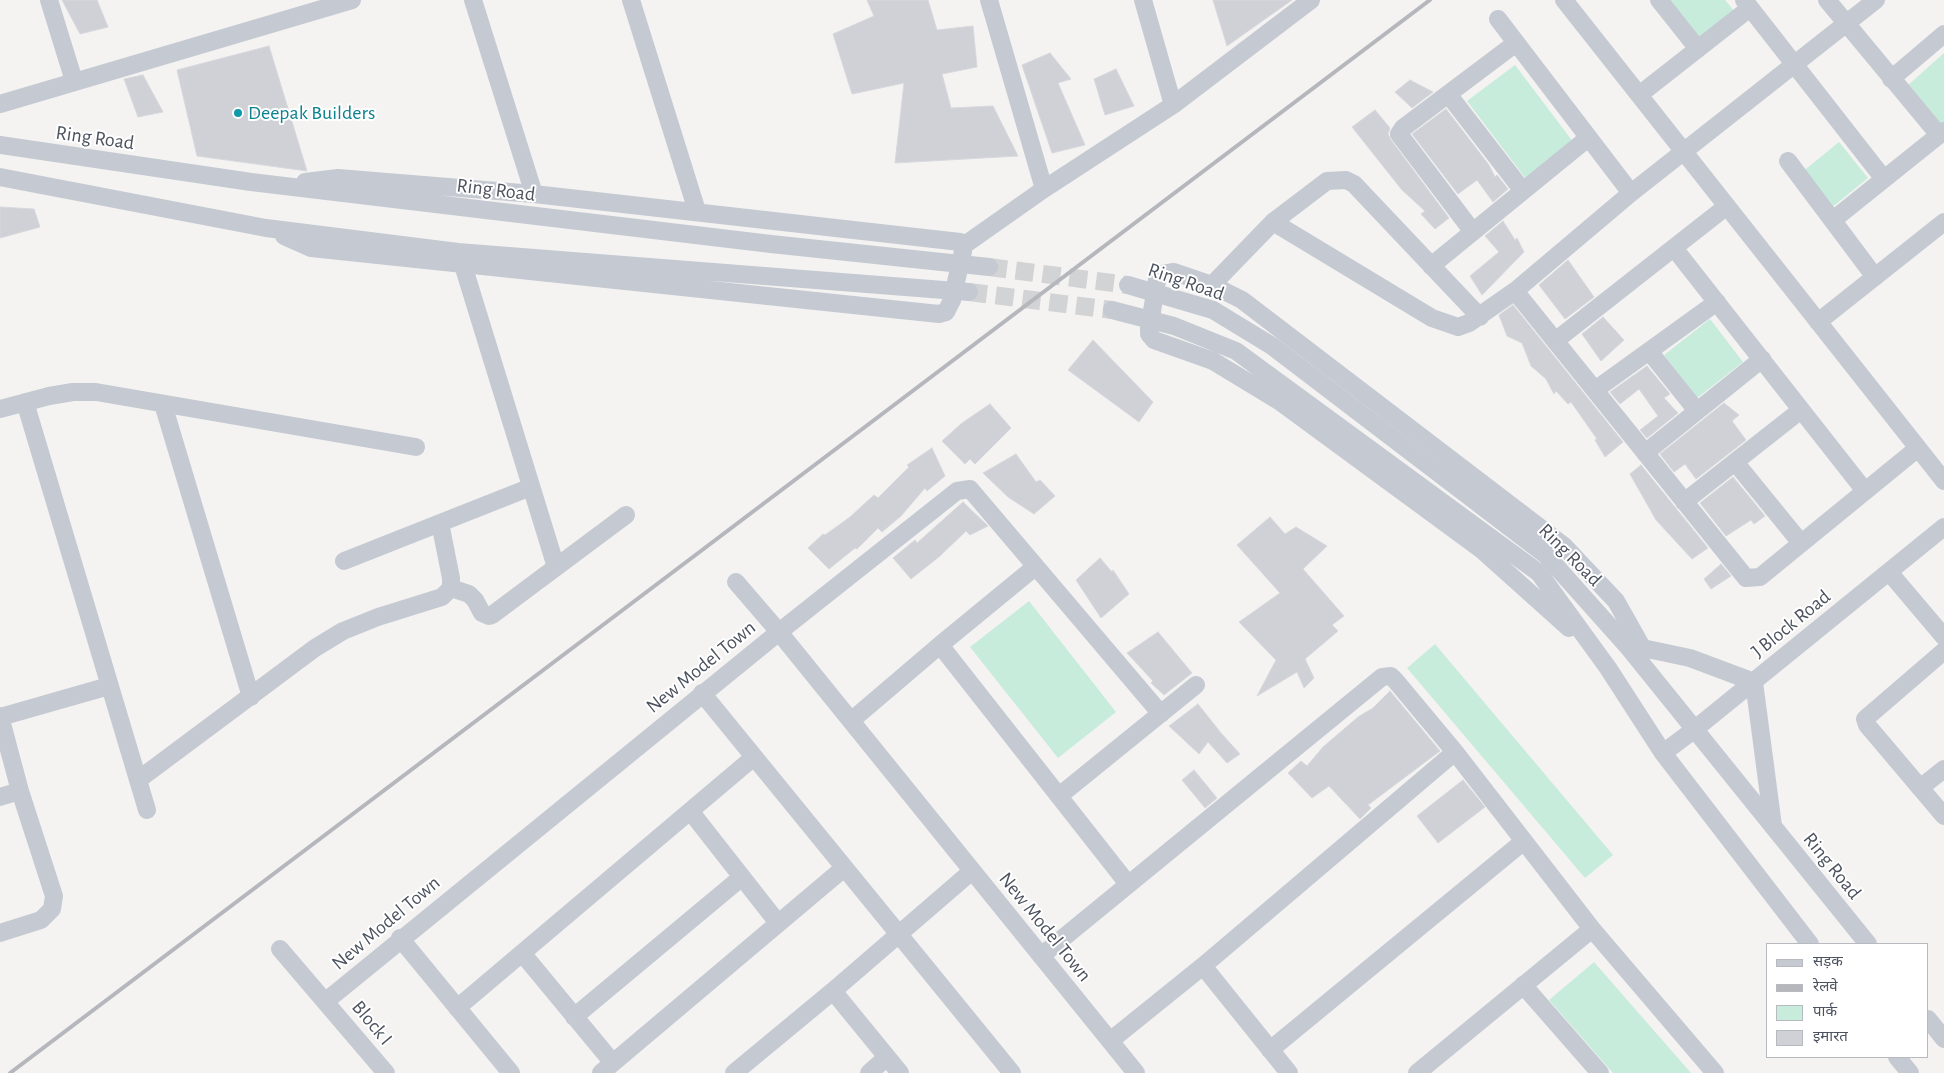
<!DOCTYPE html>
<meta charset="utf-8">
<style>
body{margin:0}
#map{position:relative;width:1944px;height:1073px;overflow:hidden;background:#f4f3f2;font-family:"Alegreya Sans","Noto Sans Devanagari",sans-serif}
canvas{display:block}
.legend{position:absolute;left:1766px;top:943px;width:162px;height:115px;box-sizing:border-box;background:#fff;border:1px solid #b7babf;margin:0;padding:6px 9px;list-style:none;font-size:15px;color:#4c525e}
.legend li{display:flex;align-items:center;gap:10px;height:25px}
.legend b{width:25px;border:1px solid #b7babf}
</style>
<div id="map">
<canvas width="1944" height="1073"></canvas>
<ul class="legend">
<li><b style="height:6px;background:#c5cad2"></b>सड़क</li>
<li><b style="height:6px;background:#b5b7bc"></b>रेलवे</li>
<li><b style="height:14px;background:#c7ecdb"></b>पार्क</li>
<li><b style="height:14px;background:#d0d1d6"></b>इमारत</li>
</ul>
</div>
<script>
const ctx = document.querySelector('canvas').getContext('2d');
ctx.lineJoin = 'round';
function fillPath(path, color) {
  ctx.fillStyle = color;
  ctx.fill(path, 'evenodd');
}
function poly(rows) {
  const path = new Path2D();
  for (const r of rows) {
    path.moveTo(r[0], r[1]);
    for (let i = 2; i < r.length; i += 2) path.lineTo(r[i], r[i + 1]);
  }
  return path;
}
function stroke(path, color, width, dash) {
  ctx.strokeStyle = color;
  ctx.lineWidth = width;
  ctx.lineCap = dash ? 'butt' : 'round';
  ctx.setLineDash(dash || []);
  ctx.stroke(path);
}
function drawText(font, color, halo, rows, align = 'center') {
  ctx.font = font + ' "Alegreya Sans",sans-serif';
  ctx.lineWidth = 4;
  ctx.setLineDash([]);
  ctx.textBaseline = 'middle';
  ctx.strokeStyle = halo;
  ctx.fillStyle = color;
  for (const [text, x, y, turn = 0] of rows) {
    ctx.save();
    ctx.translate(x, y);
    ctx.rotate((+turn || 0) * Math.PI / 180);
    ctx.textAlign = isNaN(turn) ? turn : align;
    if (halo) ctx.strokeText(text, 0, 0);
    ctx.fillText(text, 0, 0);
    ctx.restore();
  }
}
const green = poly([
 [1667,0,1725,0,1736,13,1703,41],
 [1944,53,1944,122,1941,124,1907,86],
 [1515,65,1574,143,1526,179,1467,101],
 [1839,142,1868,178,1830,209,1801,173],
 [1710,319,1743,362,1697,398,1664,355],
 [1029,601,1116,712,1058,758,970,647],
 [1435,644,1613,855,1585,878,1407,668],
 [1594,962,1691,1073,1613,1073,1549,1000]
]);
const building = poly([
 [62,0,97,0,108,27,80,34,62,0],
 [867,0,928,0,937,30,973,26,977,67,942,74,951,108,993,106,1018,156,895,163,904,83,852,94,833,34,874,16,867,0],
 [1213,0,1292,0,1227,46,1213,0],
 [269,46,307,171,197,156,177,70,269,46],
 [1050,53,1071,79,1058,83,1085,145,1052,153,1022,65,1050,53],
 [1116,69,1134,106,1105,115,1094,79,1116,69],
 [143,75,163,112,138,117,124,79,143,75],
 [1410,80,1433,92,1412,108,1395,92,1410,80],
 [1446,109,1489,165,1495,177,1497,175,1508,189,1493,202,1477,180,1458,194,1412,134,1446,109],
 [1375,110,1390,128,1388,134,1391,140,1449,218,1435,229,1421,214,1425,211,1402,190,1352,127,1375,110],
 [0,207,34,209,40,227,0,238,0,207],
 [1503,221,1515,240,1517,238,1524,252,1482,295,1470,276,1499,252,1485,236,1503,221],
 [1568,260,1594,297,1565,319,1539,285,1568,260],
 [1513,305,1623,442,1605,457,1595,440,1597,439,1571,402,1568,404,1556,391,1554,394,1546,379,1531,366,1522,343,1507,336,1499,315,1513,305],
 [1603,317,1624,340,1601,361,1582,334,1603,317],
 [1093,340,1153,402,1139,422,1068,370,1093,340],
 [1647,366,1670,394,1664,398,1678,413,1647,438,1640,430,1658,416,1639,389,1620,404,1610,392,1647,366],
 [1724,403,1739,415,1732,421,1746,440,1696,479,1685,464,1674,472,1660,454,1724,403],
 [990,404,1011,428,975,464,970,459,965,464,942,441,962,423,990,404],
 [932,448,945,476,927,491,925,488,901,516,882,532,878,528,857,549,855,548,829,569,808,548,823,534,825,535,850,517,874,495,878,498,909,467,907,465,932,448],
 [1016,454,1036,482,1040,480,1055,496,1034,514,1008,497,983,473,1016,454],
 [1641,465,1708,548,1692,559,1656,520,1630,474,1641,465],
 [1733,477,1765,516,1754,524,1751,520,1726,536,1700,503,1733,477],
 [963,502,988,526,970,535,966,531,940,556,911,579,893,558,915,540,917,543,963,502],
 [1270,517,1285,534,1296,527,1327,546,1303,569,1344,616,1332,625,1338,631,1305,659,1314,678,1304,688,1297,672,1257,696,1276,660,1239,622,1280,593,1237,545,1270,517],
 [1100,558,1112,572,1113,570,1129,594,1101,618,1076,580,1100,558],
 [1721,564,1731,576,1711,589,1704,579,1721,564],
 [1158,632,1192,673,1164,695,1151,683,1153,681,1127,653,1158,632],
 [1390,691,1440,751,1368,805,1371,808,1360,819,1329,786,1312,798,1288,773,1301,761,1307,766,1323,747,1358,717,1373,708,1390,691],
 [1198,704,1221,733,1240,754,1227,763,1208,742,1199,754,1169,726,1198,704],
 [1194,770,1217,798,1205,808,1182,780,1194,770],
 [1463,780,1485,807,1438,843,1417,816,1463,780]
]);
const minorTunnel = poly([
 [989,267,1128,285],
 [969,292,1112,310]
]);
const minor = poly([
 [49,0,74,81],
 [473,0,534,194],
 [631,0,697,211],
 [989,0,1044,189],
 [1143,0,1173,105],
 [1564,0,1944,481],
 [1659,0,1698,49],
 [1744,0,1884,179],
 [1827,0,1939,135],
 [1498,19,1631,193],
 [1891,79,1944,34],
 [1448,94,1523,191],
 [1639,95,1750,8],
 [0,104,352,0],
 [0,145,251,182,771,244,989,267],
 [1788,161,1875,277],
 [0,177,266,228,458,252,969,292],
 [305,182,338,178,534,194,960,242,963,246,963,251],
 [1833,220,1944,131],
 [1273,222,1432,318,1458,327,1469,323,1515,291,1631,193,1876,0],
 [1473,232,1399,134,1403,128,1516,43],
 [284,236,311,248,939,314,946,312,952,300],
 [963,246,1044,189,1173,105,1311,0],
 [1674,248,1865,491],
 [463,265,556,567],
 [1431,266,1588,138],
 [1157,280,1162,274,1174,272,1212,285,1242,300,1564,546,1616,601,1643,649],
 [1128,285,1213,310,1272,346,1546,555,1629,648,1868,944],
 [1212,285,1273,222,1327,181,1346,180,1354,184,1480,317],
 [1515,291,1746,578,1760,577,1918,448],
 [1112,310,1174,326,1236,351,1539,573,1608,668,1663,753,1810,944],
 [1818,322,1944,222],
 [1149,330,1149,334,1154,340,1213,361,1279,401,1482,550,1569,628],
 [1555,341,1727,206],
 [1649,351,1697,411],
 [1595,390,1717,302],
 [25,402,147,810],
 [163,404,251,697],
 [0,409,49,396,73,392,96,392,416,447],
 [1645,453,1762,359],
 [1735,462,1801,543],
 [1684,502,1801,410],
 [344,561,531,487],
 [1889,572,1944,637],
 [736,582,779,632,957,491,970,489,1161,714],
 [451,588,469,594,475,600,482,613,489,616,492,615,626,515],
 [940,645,1035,567],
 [1633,646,1690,658,1754,682,1773,826],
 [1944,651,1865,719,1867,725,1944,816],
 [702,693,1012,1073],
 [0,716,20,791,0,797],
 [0,717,109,686],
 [852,720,940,645,1128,884],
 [1663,753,1695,729,1944,527],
 [138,780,315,648,343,631,378,617,442,597,451,588,451,578,440,523],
 [1920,788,1944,769],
 [1059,796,1196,685],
 [691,812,778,923],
 [0,933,41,920,52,909,54,896,20,791],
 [400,938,511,1073],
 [280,949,386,1073],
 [522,953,613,1063],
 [1041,956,1382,677,1391,676,1395,680,1455,752],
 [1203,966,1455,752,1592,929],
 [1523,985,1600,1073],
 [833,991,972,871],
 [326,1001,779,632,1136,1073],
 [457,1008,754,757],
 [574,1017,742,877],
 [1928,1019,1944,1039],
 [1110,1041,1203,966,1289,1073],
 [1270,1050,1524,841],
 [887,1057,900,1073],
 [1897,1057,1910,1073],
 [601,1073,844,868],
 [734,1073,833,991,887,1057,869,1073],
 [1417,1073,1592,929,1715,1073]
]);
const rail = poly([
 [10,1073,1430,0]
]);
const minorBridge = poly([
 [952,300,963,251],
 [1149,330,1157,280]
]);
const markers = [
 [238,113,5,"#0f9aa8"]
];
const cultureNames = [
 ["Deepak Builders",248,113]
];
const streetNames = [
 ["Ring Road",95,138,8],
 ["Ring Road",496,190,7],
 ["Ring Road",1186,282,19],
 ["Ring Road",1570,555,45],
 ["J Block Road",1791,624,-39],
 ["New Model Town",701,667,-39],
 ["Ring Road",1832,866,51],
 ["New Model Town",386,923,-40],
 ["New Model Town",1045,927,51],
 ["Block I",372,1023,50]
];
fillPath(green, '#c7ecdb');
fillPath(building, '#d0d1d6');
stroke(building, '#d7d8dd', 1);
stroke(minorTunnel, '#d2d3d4', 18, [18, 9]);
stroke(minor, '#c5cad2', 18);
stroke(rail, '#b5b7bc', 4);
stroke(minorBridge, '#c5cad2', 18);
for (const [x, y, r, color] of markers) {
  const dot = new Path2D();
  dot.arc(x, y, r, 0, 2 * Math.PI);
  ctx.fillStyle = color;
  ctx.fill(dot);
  stroke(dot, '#fff', 2);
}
drawText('20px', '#0d838f', '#fff', cultureNames, 'left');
drawText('20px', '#4c525e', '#fff', streetNames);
</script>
